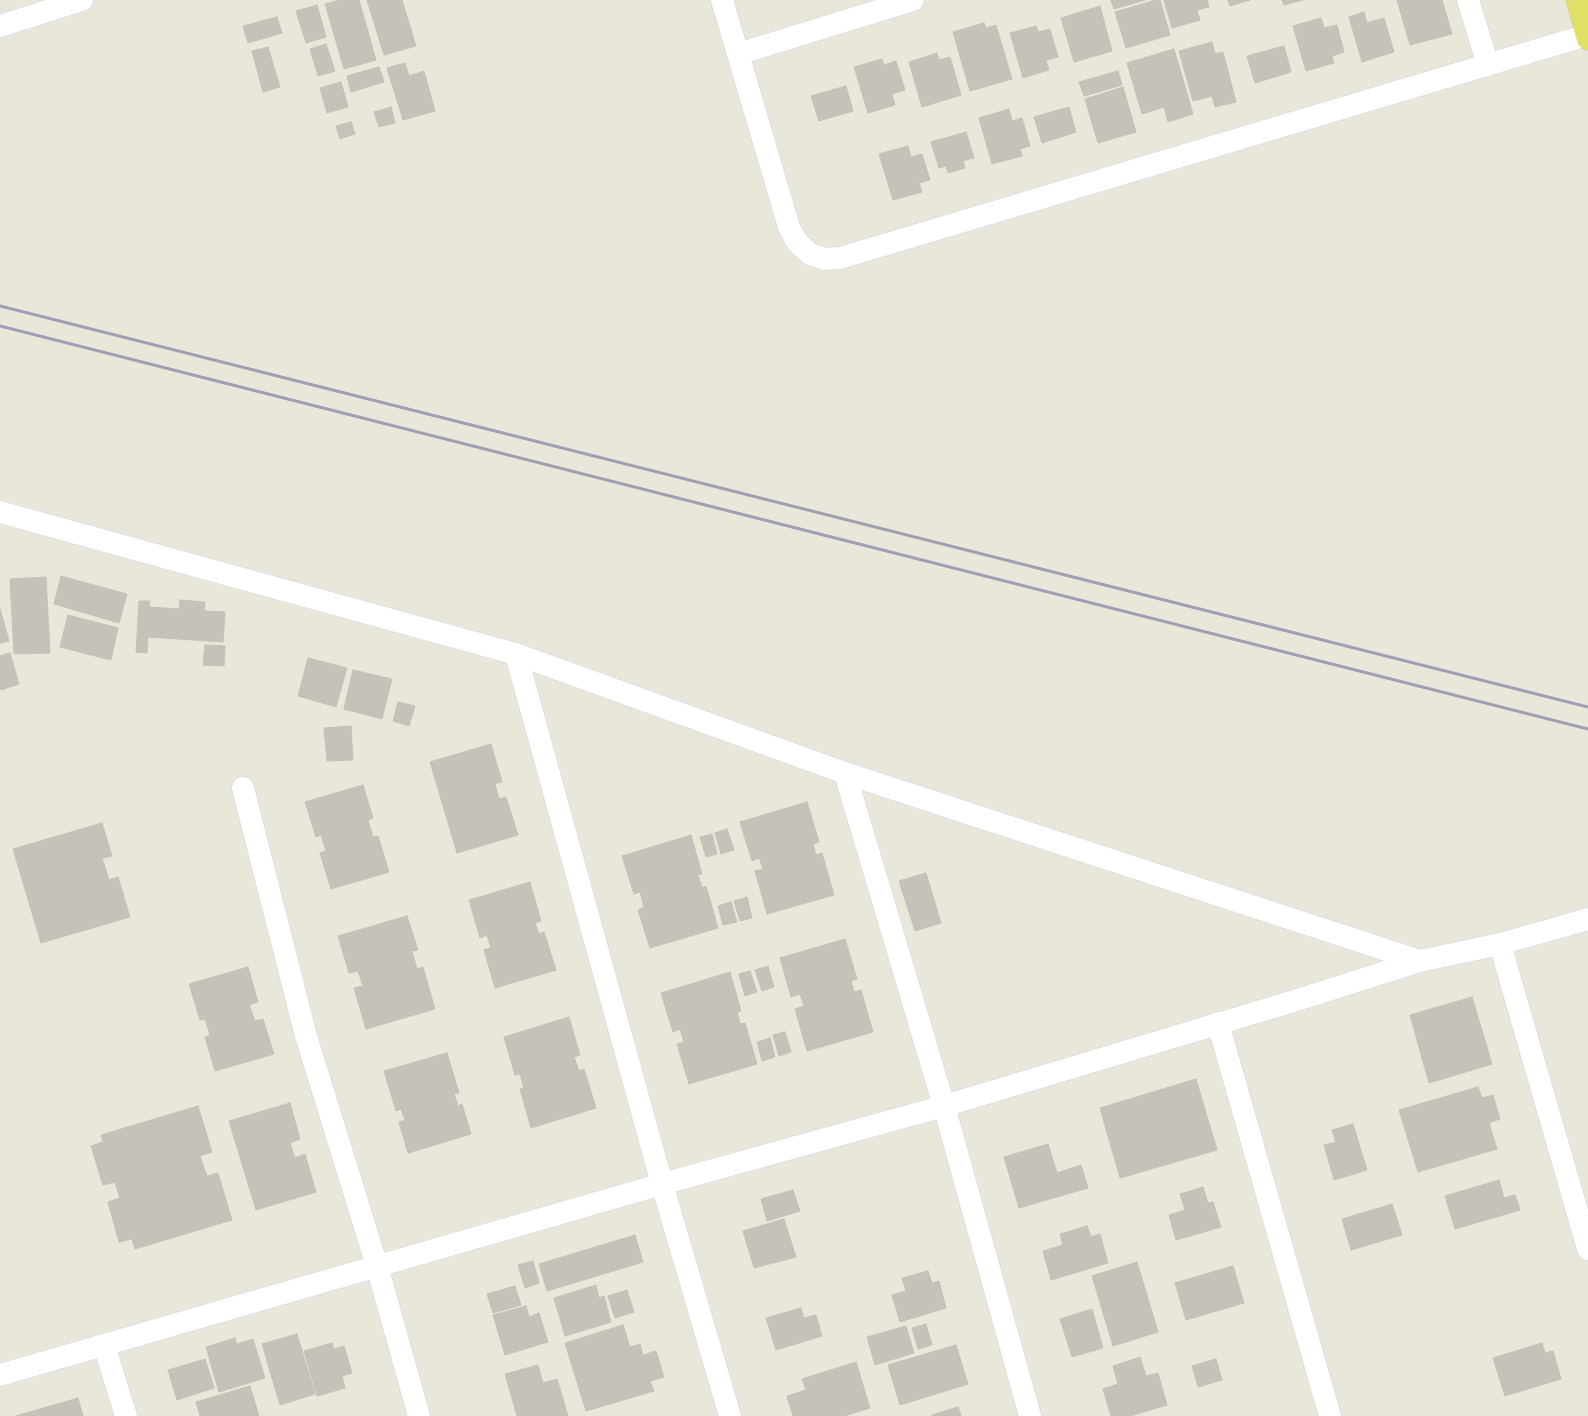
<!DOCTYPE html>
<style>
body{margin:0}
canvas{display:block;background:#e9e6da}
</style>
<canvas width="1588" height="1416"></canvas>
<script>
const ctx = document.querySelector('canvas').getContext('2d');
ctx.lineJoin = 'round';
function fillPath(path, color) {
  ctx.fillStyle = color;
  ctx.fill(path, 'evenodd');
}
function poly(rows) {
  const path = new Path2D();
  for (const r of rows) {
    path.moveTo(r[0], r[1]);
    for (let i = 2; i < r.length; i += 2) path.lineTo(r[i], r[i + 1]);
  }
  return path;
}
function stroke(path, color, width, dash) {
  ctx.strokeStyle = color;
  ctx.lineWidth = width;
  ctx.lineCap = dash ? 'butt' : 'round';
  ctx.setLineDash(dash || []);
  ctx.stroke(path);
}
const building = poly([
 [340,0,359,0,376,60,344,69,325,4,340,0],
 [367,0,402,0,416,46,384,55,367,0],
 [1111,0,1145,0,1114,9,1111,0],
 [1156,0,1160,0,1170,35,1126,48,1115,12,1156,0],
 [1164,0,1207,0,1209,7,1197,10,1200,20,1172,28,1164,0],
 [1228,0,1250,0,1230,6,1228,0],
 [1282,0,1303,0,1284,5,1282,0],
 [1397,0,1442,0,1452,34,1410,45,1397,0],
 [317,5,326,37,306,43,296,11,317,5],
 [1100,6,1112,51,1074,62,1061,18,1100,6],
 [1364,12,1367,23,1384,18,1394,52,1362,62,1349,17,1364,12],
 [277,17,282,33,248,43,243,26,277,17],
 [1321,18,1324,28,1337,25,1344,52,1332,56,1334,63,1306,71,1293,26,1321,18],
 [984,23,986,28,996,25,1012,79,970,91,953,32,984,23],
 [1036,26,1038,32,1050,29,1058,57,1046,60,1049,70,1023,78,1010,33,1036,26],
 [1212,42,1215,54,1223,52,1236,102,1215,107,1212,96,1193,101,1179,51,1212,42],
 [326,44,335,71,318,76,310,49,326,44],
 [1284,46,1291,72,1255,83,1247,56,1284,46],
 [268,47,280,87,263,92,252,51,268,47],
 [1174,49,1193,114,1168,122,1164,107,1142,114,1127,63,1174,49],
 [937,53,939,60,950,57,961,95,922,107,909,62,937,53],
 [882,59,884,65,896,61,905,90,892,94,895,105,868,113,854,67,882,59],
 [405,63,409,76,424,71,435,111,403,120,387,68,405,63],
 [379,67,384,82,351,92,347,76,379,67],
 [1118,71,1122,85,1084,96,1079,82,1118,71],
 [341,82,348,107,327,113,320,88,341,82],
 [846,86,853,111,819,121,811,96,846,86],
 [1123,87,1136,132,1098,143,1085,99,1123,87],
 [391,107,395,123,379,127,374,112,391,107],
 [1069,107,1076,132,1042,143,1034,117,1069,107],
 [1009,109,1012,121,1022,118,1030,146,1020,149,1022,156,992,164,979,118,1009,109],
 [351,122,355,134,340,139,336,126,351,122],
 [966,132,974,158,963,161,965,168,948,173,946,166,939,168,931,142,966,132],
 [908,146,911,157,922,154,930,180,919,183,922,192,893,200,879,154,908,146],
 [61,576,127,594,119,623,54,604,61,576],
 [46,577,50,653,14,654,10,579,46,577],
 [180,600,205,602,204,611,225,612,223,642,148,637,147,653,136,652,139,601,150,601,149,607,179,609,180,600],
 [0,609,9,641,0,643,0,609],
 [68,615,118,628,111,660,60,647,68,615],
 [205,645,225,646,224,666,203,665,205,645],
 [10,653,19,684,1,690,0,685,0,656,10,653],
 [308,658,347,668,336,707,298,696,308,658],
 [353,670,392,679,382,719,344,709,353,670],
 [398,702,415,706,409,726,393,721,398,702],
 [351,726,353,760,327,761,324,728,351,726],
 [491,744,502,782,495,784,499,799,506,797,518,835,457,853,430,762,491,744],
 [363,785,373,818,368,820,373,837,378,836,389,872,331,889,320,853,326,851,321,835,316,837,305,802,363,785],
 [807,802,819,842,813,844,816,855,822,853,834,895,767,914,755,871,763,869,759,858,752,861,740,822,807,802],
 [102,823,112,856,102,858,109,880,118,877,130,917,41,943,13,849,102,823],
 [727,829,734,850,721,854,715,833,727,829],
 [712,834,717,854,706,857,700,837,712,834],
 [691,835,702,874,698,875,702,888,706,886,718,928,650,948,638,910,644,907,640,892,634,894,622,856,691,835],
 [926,873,941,923,915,931,899,881,926,873],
 [530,882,541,921,535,923,539,934,544,932,556,970,495,988,484,950,491,948,487,935,480,938,469,900,530,882],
 [747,897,752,918,740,921,734,901,747,897],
 [731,902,737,922,723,925,718,906,731,902],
 [407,916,418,950,412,951,417,969,423,967,435,1009,366,1029,354,988,363,986,358,971,349,973,338,936,407,916],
 [845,939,857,979,851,981,854,992,861,990,873,1032,807,1051,795,1009,804,1006,800,994,791,997,780,958,845,939],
 [768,966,774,987,762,991,755,970,768,966],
 [248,967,258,1002,249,1005,255,1021,263,1019,274,1054,215,1071,205,1037,210,1035,205,1019,200,1020,189,984,248,967],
 [750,971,757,992,745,996,739,974,750,971],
 [730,972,741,1011,737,1012,740,1024,745,1023,757,1064,689,1084,677,1044,684,1042,680,1029,673,1032,661,993,730,972],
 [1472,997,1492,1064,1429,1083,1410,1015,1472,997],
 [569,1017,580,1055,574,1057,579,1071,584,1069,596,1108,531,1128,520,1089,524,1088,520,1074,515,1075,504,1037,569,1017],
 [785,1032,791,1052,779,1056,773,1035,785,1032],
 [770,1038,775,1057,762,1061,757,1042,770,1038],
 [447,1053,459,1093,454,1094,458,1106,462,1104,471,1134,408,1153,399,1122,405,1120,401,1109,396,1111,384,1071,447,1053],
 [1196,1079,1217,1150,1120,1178,1100,1108,1196,1079],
 [1478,1087,1482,1098,1493,1095,1500,1119,1489,1123,1497,1149,1418,1172,1399,1110,1478,1087],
 [290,1103,300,1139,290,1143,295,1158,305,1154,316,1192,256,1210,229,1121,290,1103],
 [198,1106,212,1152,200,1156,207,1176,218,1173,232,1220,135,1249,132,1239,119,1242,108,1202,120,1198,115,1182,103,1185,91,1146,103,1142,101,1135,198,1106],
 [1353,1124,1367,1170,1334,1180,1324,1145,1336,1142,1332,1130,1353,1124],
 [1048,1144,1057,1173,1081,1165,1088,1188,1019,1208,1004,1157,1048,1144],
 [1499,1180,1504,1198,1515,1195,1520,1210,1455,1229,1445,1196,1499,1180],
 [1203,1187,1208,1203,1213,1202,1221,1227,1176,1240,1169,1215,1185,1210,1180,1194,1203,1187],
 [793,1190,800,1211,767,1221,761,1199,793,1190],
 [1392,1204,1402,1235,1351,1250,1342,1219,1392,1204],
 [784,1219,796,1257,754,1268,743,1231,784,1219],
 [1087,1226,1091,1237,1100,1234,1108,1263,1051,1280,1043,1251,1063,1245,1060,1234,1087,1226],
 [635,1235,643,1262,547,1291,539,1264,635,1235],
 [533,1261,539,1283,525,1288,518,1265,533,1261],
 [1137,1262,1158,1332,1113,1346,1092,1276,1137,1262],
 [1233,1266,1244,1303,1186,1320,1175,1283,1233,1266],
 [928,1271,932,1283,939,1281,946,1308,900,1322,892,1295,906,1291,902,1278,928,1271],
 [596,1285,599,1298,604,1296,611,1322,565,1336,554,1298,596,1285],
 [515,1286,521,1305,493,1313,487,1294,515,1286],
 [627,1290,634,1312,615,1318,608,1296,627,1290],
 [526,1306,529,1317,539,1313,548,1342,505,1355,493,1315,526,1306],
 [801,1308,804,1318,816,1315,822,1336,776,1350,766,1318,801,1308],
 [1092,1309,1103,1348,1072,1357,1060,1319,1092,1309],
 [926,1324,932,1345,918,1349,912,1328,926,1324],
 [623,1325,630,1347,640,1344,643,1355,656,1351,664,1377,650,1381,654,1391,586,1411,565,1343,623,1325],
 [906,1326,914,1353,875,1365,867,1337,906,1326],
 [297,1334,315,1394,280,1405,262,1344,297,1334],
 [235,1338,237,1344,253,1339,265,1378,219,1392,206,1347,235,1338],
 [332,1343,334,1349,344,1346,352,1373,342,1376,345,1388,317,1396,304,1351,332,1343],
 [1542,1343,1545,1353,1553,1351,1561,1379,1505,1396,1493,1358,1542,1343],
 [956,1345,968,1384,900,1405,888,1365,956,1345],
 [1140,1357,1146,1376,1158,1373,1167,1405,1130,1416,1111,1416,1103,1389,1118,1384,1113,1366,1140,1357],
 [205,1359,214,1388,177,1400,168,1370,205,1359],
 [1216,1359,1222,1380,1198,1387,1192,1366,1216,1359],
 [856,1362,870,1408,844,1416,793,1416,787,1396,806,1390,802,1379,856,1362],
 [538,1365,543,1383,557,1379,568,1416,517,1416,505,1374,538,1365],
 [250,1386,259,1416,200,1416,196,1402,250,1386],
 [78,1398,83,1416,16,1416,78,1398],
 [958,1407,961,1416,932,1416,932,1415,958,1407]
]);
const street = poly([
 [722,0,789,227,797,242,810,254,825,259,840,258,1587,35],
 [1468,0,1488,65],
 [0,26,82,0],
 [738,54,913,0],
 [0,512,516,654,845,773,1420,961],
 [516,654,662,1184,730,1416],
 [845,773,944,1106,1030,1416],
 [243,788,306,1036,377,1266,419,1416],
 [1500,944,1588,1249],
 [1218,1023,1330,1416],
 [104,1345,126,1416],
 [0,1375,662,1184,944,1106,1294,1001,1420,961,1500,944,1588,919]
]);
const primary = poly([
 [1577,0,1588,39]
]);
const rail = poly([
 [0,306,1588,707],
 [0,326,1588,729]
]);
fillPath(building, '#c4c2ba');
stroke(building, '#c3c2b4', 1);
stroke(street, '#d1d0df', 23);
stroke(primary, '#c7c7c7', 23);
stroke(street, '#fff', 22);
stroke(primary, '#dfe266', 22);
stroke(rail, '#a09eb0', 3);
</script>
